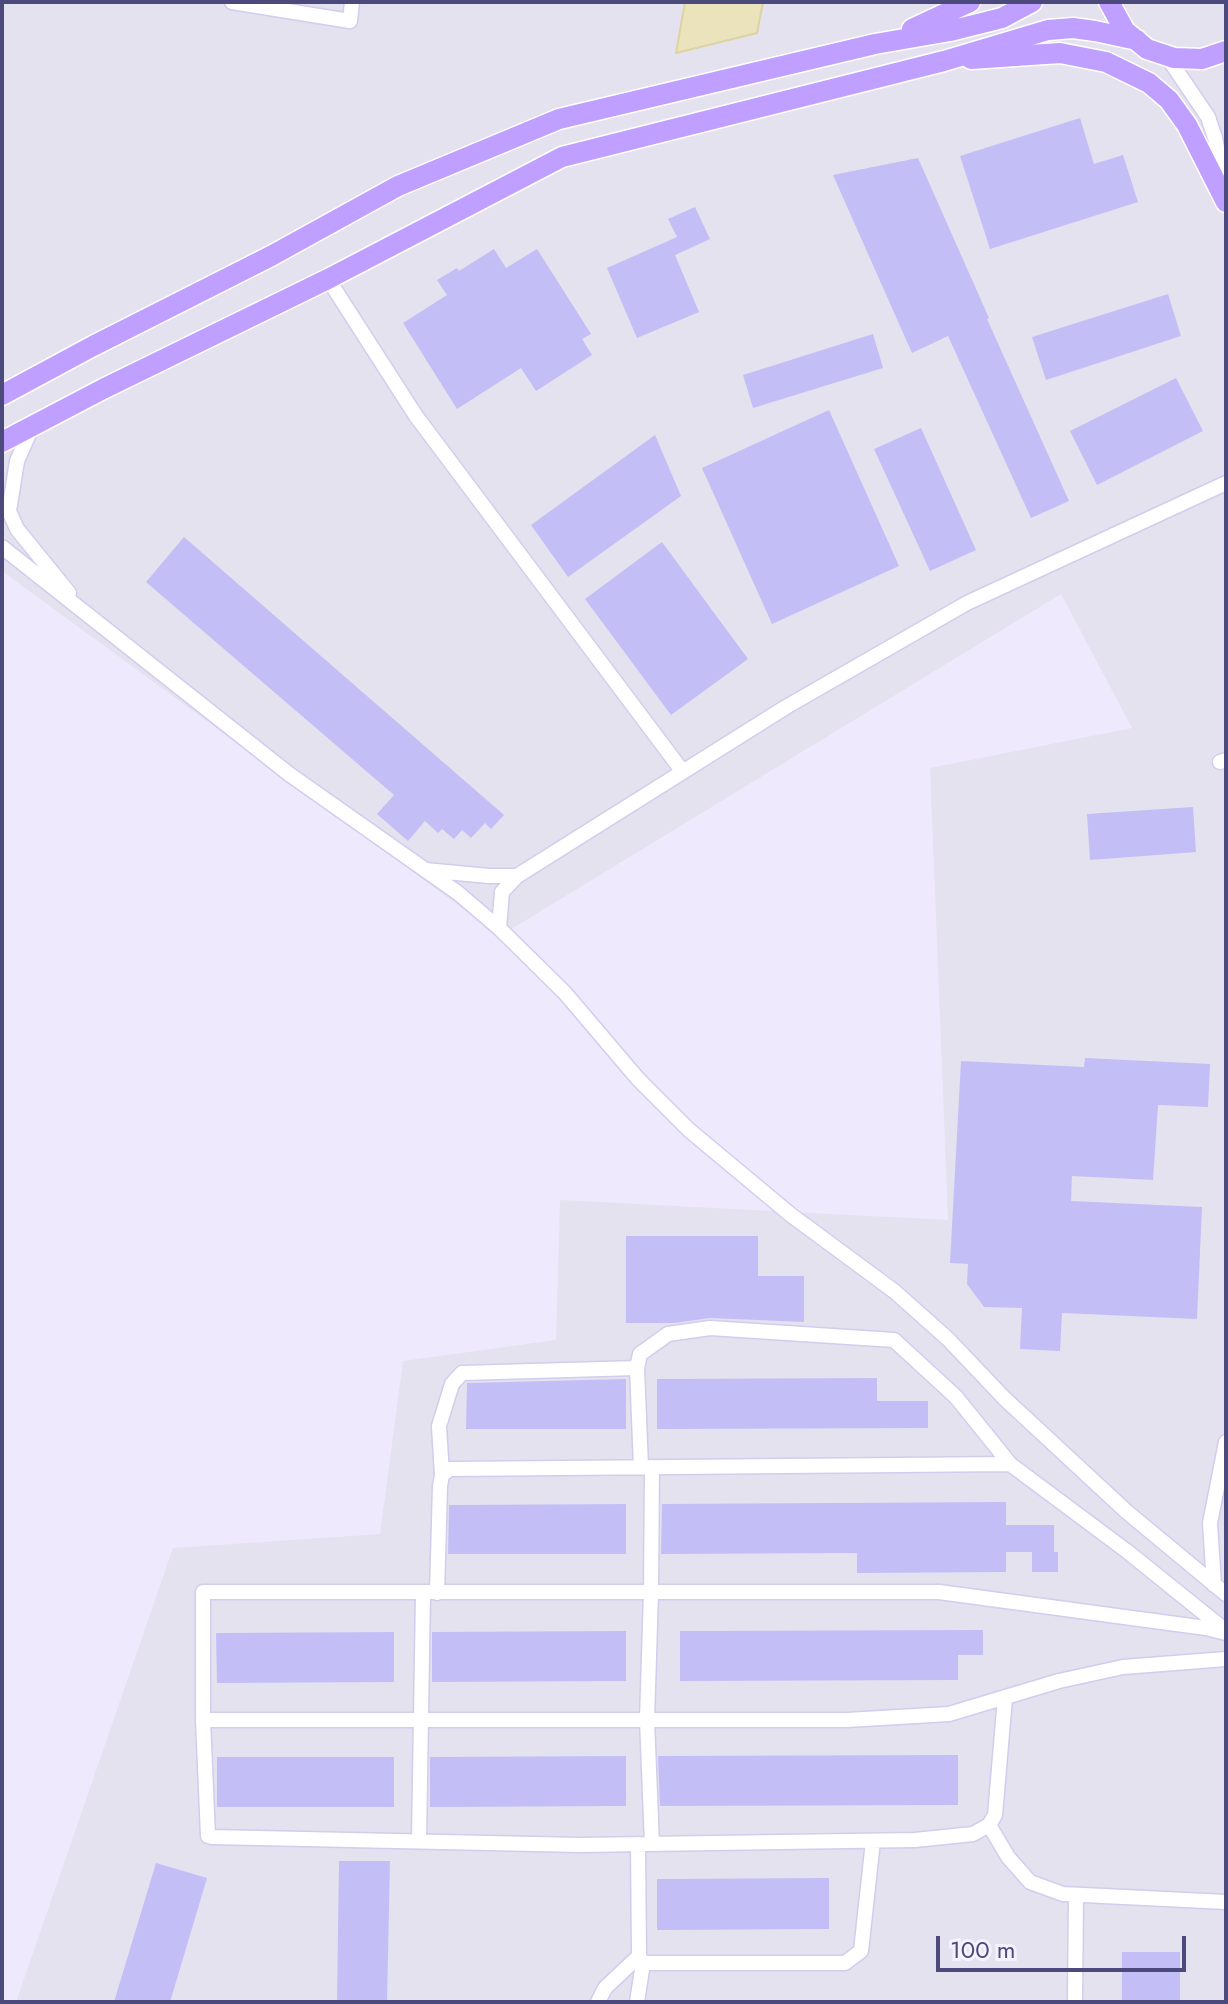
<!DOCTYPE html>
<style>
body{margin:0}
#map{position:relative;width:1228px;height:2004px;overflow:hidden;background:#efe9fe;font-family:Jost,sans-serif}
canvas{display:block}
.frame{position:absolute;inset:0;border:4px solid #4c497c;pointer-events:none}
.scale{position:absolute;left:936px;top:1936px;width:250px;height:36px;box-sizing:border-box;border:4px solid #4c497c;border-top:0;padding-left:10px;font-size:24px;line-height:28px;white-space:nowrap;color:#4c497c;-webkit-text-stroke:6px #f5f1ff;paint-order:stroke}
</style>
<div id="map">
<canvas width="1228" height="2004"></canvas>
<div class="frame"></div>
<div class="scale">100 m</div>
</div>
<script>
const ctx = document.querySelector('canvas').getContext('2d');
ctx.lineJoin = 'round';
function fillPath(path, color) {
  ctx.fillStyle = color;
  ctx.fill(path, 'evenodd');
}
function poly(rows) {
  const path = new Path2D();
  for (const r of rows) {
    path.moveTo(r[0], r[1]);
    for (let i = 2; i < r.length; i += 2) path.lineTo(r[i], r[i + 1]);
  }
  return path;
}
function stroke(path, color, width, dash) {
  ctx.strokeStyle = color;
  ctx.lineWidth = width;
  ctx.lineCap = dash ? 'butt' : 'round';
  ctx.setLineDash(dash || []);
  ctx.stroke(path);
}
const industrial = poly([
 [2,2,1226,2,1226,2002,16,2002,173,1548,380,1534,403,1361,556,1340,560,1200,948,1220,930,768,1132,728,1061,594,500,936,2,571]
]);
const water = poly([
 [685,2,763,2,757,33,676,53,685,2]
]);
const building = poly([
 [1080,118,1094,164,1123,155,1138,202,990,249,960,156],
 [918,158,989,318,987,319,1069,501,1031,518,948,336,912,353,833,175],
 [695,207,710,239,675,255,699,312,637,338,607,268,677,237,668,219],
 [494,249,506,268,537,249,591,334,582,339,592,355,536,391,521,368,457,409,403,323,447,295,437,280,457,268,459,271],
 [1168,294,1181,336,1046,380,1032,337],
 [873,334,883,368,753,408,743,375],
 [1176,378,1203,431,1097,485,1070,431],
 [829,410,899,566,772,624,702,468],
 [921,428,976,550,930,571,874,449],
 [655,435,681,496,568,577,531,525],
 [184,537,504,815,491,829,485,823,471,838,462,830,454,839,442,829,438,833,425,821,408,841,377,814,394,795,146,582],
 [662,542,748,659,671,715,585,599],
 [1193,807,1196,852,1090,860,1087,814],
 [1085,1058,1210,1064,1208,1107,1158,1105,1153,1180,1072,1176,1071,1201,1202,1207,1197,1319,1062,1313,1060,1351,1020,1349,1022,1308,984,1307,967,1284,968,1264,950,1263,961,1061,1084,1067],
 [626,1236,758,1236,758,1276,804,1276,804,1322,710,1318,674,1323,626,1323],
 [877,1378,877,1401,928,1401,928,1428,657,1429,657,1379],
 [626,1379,626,1429,466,1429,467,1383],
 [1006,1502,1006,1525,1054,1525,1054,1552,1058,1552,1058,1572,1032,1572,1032,1552,1006,1552,1006,1572,857,1573,857,1553,661,1554,662,1504],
 [626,1504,626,1554,448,1554,449,1505],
 [983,1630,983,1655,958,1655,958,1680,680,1681,680,1631],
 [626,1631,626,1681,432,1682,432,1632],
 [394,1632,394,1682,217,1683,216,1633],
 [958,1755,958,1805,660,1806,658,1756],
 [626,1756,626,1806,430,1807,430,1757],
 [217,1757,394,1757,394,1807,217,1807],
 [339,1861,390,1861,387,2002,337,2002],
 [156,1863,207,1878,170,2002,114,2002],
 [829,1878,829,1929,657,1930,657,1879],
 [1122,1952,1180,1952,1180,2002,1122,2002]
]);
const minor = poly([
 [232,2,350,21,352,2],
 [1166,55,1208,117,1215,138,1225,188],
 [328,279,416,416,683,772],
 [33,425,17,461,9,511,17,529,69,593],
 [2,547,289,774,458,893,499,928,565,993,638,1079,689,1130,791,1215,894,1291,948,1339,1004,1398,1127,1512,1226,1594],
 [1220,762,1226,760],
 [425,870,489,876,517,876],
 [499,928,502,892,517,876,786,707,967,603,1226,483],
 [641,1467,637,1368,640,1354,668,1334,710,1328,894,1340,956,1397,1010,1464,1128,1552,1226,1631],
 [652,1467,651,1592,647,1720,652,1844],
 [442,1475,439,1426,452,1384,462,1373,637,1368],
 [1214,1585,1210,1523,1226,1442],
 [437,1593,440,1486,442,1475,450,1469,1010,1464],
 [1005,1698,995,1815,989,1825,973,1834,915,1840,580,1845,212,1837,208,1836,203,1720,203,1592,939,1592,1206,1628,1226,1633],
 [203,1720,847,1720,949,1714,1059,1681,1123,1667,1226,1659],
 [989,1825,1008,1857,1030,1882,1063,1894,1226,1902],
 [419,1841,423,1593],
 [638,1844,639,1956,643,1963,845,1963,861,1951,873,1841],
 [598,2002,605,1988,639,1956],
 [637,2002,643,1963],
 [1075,2002,1076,1895]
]);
const primary = poly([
 [1109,2,1125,31,1147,49,1174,58,1202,59,1226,51],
 [912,29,970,2],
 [971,59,1060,53,1106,62,1149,83,1169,100,1187,125,1226,202],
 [2,395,93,346,271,256,398,186,559,119,875,44,950,31,1002,18,1032,2],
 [2,442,103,389,328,279,562,157,944,61,1048,30,1073,28,1095,31,1137,40]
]);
fillPath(industrial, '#e4e2ef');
fillPath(water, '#eae3bb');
stroke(water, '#ddd4a0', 2);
fillPath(building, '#c4bef6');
stroke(minor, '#d3ccee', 17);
stroke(primary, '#fff', 23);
stroke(minor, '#fff', 14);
stroke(primary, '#bf9fff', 20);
</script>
